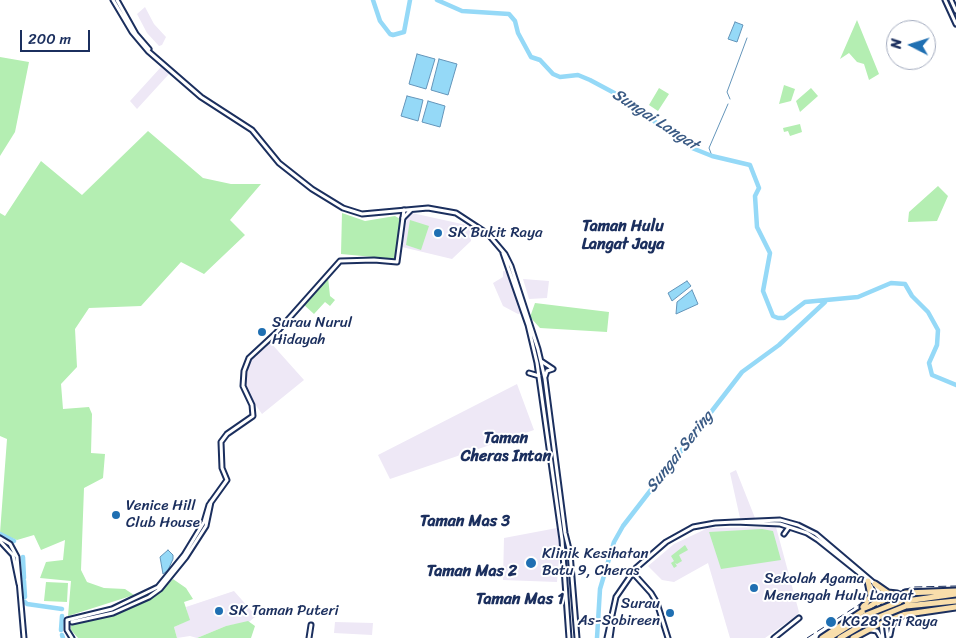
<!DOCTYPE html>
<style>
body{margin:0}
#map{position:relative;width:956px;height:638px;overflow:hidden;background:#fff;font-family:Sriracha,sans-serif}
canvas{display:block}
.north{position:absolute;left:886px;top:20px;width:50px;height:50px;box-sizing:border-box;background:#fff;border:1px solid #a4acbf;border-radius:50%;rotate:275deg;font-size:14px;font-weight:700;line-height:20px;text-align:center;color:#1b2f5e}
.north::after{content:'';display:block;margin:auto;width:18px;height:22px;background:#1f6fb2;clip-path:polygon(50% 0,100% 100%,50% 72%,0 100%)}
.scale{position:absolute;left:20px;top:30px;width:70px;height:22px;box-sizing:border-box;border:2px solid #1b2f5e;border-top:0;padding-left:6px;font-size:15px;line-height:18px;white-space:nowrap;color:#1b2f5e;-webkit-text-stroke:4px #fff;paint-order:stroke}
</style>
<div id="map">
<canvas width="956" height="638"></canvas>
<div class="north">N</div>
<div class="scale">200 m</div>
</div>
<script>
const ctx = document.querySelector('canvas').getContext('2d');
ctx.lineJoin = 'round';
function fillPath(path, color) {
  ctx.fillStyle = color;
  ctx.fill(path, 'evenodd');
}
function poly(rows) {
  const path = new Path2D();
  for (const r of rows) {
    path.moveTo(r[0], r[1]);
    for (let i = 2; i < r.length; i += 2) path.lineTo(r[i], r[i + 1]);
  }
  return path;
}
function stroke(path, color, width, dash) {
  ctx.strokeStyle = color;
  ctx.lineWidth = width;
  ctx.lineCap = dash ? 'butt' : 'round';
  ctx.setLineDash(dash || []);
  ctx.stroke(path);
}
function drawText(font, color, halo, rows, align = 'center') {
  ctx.font = font + ' Sriracha,sans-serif';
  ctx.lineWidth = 4;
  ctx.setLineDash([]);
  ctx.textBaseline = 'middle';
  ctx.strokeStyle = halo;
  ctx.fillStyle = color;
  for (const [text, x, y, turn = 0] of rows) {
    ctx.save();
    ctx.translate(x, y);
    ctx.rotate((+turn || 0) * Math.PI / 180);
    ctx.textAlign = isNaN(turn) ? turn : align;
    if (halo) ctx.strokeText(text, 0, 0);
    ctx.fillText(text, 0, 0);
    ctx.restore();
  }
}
const built = poly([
 [145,7,154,24,166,37,162,45,159,46,147,33,137,14],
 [161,67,169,74,137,109,130,101],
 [412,213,471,226,471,241,452,259,402,247,407,218],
 [503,271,508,272,522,313,518,314,503,306,493,283,503,277],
 [523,279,549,281,547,298,529,299],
 [270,342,304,380,262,414,245,390,245,379,251,360],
 [517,384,534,430,390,479,378,455],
 [736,470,755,518,740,518,730,473],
 [776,527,799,612,796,616,765,638,730,638,708,563,674,582,662,580,648,566,674,544,708,528],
 [557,528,560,547,557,582,503,580,504,538],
 [234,591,256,616,249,622,226,626,197,638,190,636,177,638,174,627,189,620,186,607],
 [335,622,373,623,372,635,334,633]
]);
const green = poly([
 [857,20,879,74,869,80,864,64,857,62,849,53,840,59],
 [0,57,29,62,15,132,0,156],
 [784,85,795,89,791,101,779,104],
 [659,88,669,94,658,111,649,105],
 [811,88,818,96,800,112,796,101],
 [800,124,802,132,790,136,788,131,784,132,783,128],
 [148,131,203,178,231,184,261,184,230,220,245,235,204,274,181,262,141,306,89,308,75,329,77,367,61,384,63,409,89,407,92,414,91,453,105,454,103,478,84,488,81,570,87,582,104,588,125,589,134,595,68,616,71,581,40,578,46,562,63,560,65,540,41,550,34,535,17,540,0,533,7,439,0,436,0,213,5,216,41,161,82,195],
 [938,186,948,196,937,221,908,222,909,212],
 [342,213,365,221,395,216,400,219,395,259,341,254],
 [410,220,429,226,421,250,406,245],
 [328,277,330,296,335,300,330,306,325,302,314,314,303,304],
 [535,303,609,312,607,332,540,328,530,317],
 [762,529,773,531,781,560,721,569,709,532],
 [685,545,688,550,679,555,682,561,677,564,675,563,677,566,674,568,671,563,674,561,671,556],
 [173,579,186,588,193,599,184,602,190,620,174,627,177,638,78,638,71,630,71,624,105,617,130,608,159,593],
 [46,582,68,583,67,602,44,601],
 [248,621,255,626,251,638,197,638,226,626]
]);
const water = poly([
 [735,22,743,25,737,42,728,39,735,22],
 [417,54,435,59,426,89,409,84,417,54],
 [439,59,457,64,448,95,431,90,439,59],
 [407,96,423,100,418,121,401,116,407,96],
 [428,101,445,106,440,127,422,122,428,101],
 [687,281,691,286,672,301,668,293,687,281],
 [692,290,698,304,676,314,677,302,692,290],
 [168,550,173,555,173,559,168,570,163,574,160,557,168,550]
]);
const stream = poly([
 [730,99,727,92,747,38],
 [712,156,709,148,728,104]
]);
const river = poly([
 [373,0,380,21,390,34,393,35,404,32,410,0],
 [437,0,462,11,509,14,515,21,518,33,531,57,540,60,553,74,560,77,578,75,590,80,633,103,660,126,692,148,712,156,750,165,759,188,755,196,757,227,770,253,763,291,773,316,778,318,784,318,805,302,858,297,891,283,905,284,912,296,928,312,938,330,937,345,929,363,932,375,956,385],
 [0,534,14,541],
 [23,557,24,578],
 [24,581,25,597],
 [25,602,27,604,62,609],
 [61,630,62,616],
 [62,635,63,638],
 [597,638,600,589,614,542,623,526,742,372,779,345,825,302]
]);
const tertiary = poly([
 [0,538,10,544,17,557,24,638],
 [0,541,13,555,19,584],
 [632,572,651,593,657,603,668,638],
 [72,622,113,613,149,597,160,589,186,557,206,526,211,502],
 [72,638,67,630,67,620,112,609,158,587,184,555,204,522,209,505,227,480,222,468,221,442,227,434,253,416,252,405,243,386,244,371,249,358,276,333,340,261,374,260,397,262,404,210],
 [309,638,311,625],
 [774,638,799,618]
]);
const secondary = poly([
 [113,0,132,32,148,51,201,97,252,130,279,163,312,189,343,208,362,214,428,208,456,213,488,234,505,254,511,266,538,349,545,379,565,533,570,553,577,638],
 [117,0,136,34,149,49],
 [945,0,956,24],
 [951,0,956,11],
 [403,218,411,210],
 [503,253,528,325,537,363,562,540,569,638],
 [541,361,553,369,547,371,545,377],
 [529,373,539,376],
 [735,522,780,520,798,525,816,534,875,584,883,600,888,638],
 [784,534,789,527],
 [871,630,877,631,881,638],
 [890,635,892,625,902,616],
 [607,638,616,597,636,568,666,542,693,527,715,523,735,522,780,524,807,533,818,540,858,572,871,586,878,602,883,638],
 [610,638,612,624]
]);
const motorway = poly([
 [875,584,888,593,897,594],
 [905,593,956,591],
 [899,602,956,594],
 [906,606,956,601],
 [863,607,871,596,868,581],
 [822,638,875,603,908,593],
 [829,638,866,615],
 [840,638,869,621],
 [853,638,894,616,956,607]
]);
const rail = poly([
 [807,638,860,604,882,595,914,587,956,586]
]);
const motorwayBridge = poly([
 [866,615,899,602],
 [869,621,906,606]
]);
const markers = [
 [438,233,5,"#1f6fb2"],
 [262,332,5,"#1f6fb2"],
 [116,515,5,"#1f6fb2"],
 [531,563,6,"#1f6fb2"],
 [754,588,5,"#1f6fb2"],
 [219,611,5,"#1f6fb2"],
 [670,613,5,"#1f6fb2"],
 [831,622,6,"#1f6fb2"]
];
const poiNames = [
 ["SK Bukit Raya",448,233],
 ["Surau Nurul",272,323],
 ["Hidayah",272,340],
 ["Venice Hill",126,506],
 ["Club House",126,523],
 ["Klinik Kesihatan",542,554],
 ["Batu 9, Cheras",542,571],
 ["Sekolah Agama",764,579],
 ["Menengah Hulu Langat",764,596],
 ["Surau",660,604,"right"],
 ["As-Sobireen",660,621,"right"],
 ["SK Taman Puteri",229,611],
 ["KG28 Sri Raya",842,622]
];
const waterNames = [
 ["Sungai Langat",655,120,33],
 ["Sungai Sering",680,452,-52]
];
const neighbourhoodNames = [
 ["Taman Hulu",623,227],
 ["Langat Jaya",623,245],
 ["Taman",506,439],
 ["Cheras Intan",506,457],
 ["Taman Mas 3",465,522],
 ["Taman Mas 2",472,572],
 ["Taman Mas 1",520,600]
];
fillPath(built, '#eee8f6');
fillPath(green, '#b4eeb2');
fillPath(water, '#95d9f7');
stroke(water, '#6495ba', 1);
stroke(stream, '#6495ba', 1);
stroke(river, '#95d9f7', 4.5);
stroke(tertiary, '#1b2f5e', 7);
stroke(secondary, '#1b2f5e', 7);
stroke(motorway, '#1b2f5e', 9);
stroke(tertiary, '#fff', 3);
stroke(secondary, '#fff', 3);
stroke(motorway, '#f9deab', 5);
stroke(rail, '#1b2f5e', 1, [8, 4]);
stroke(motorwayBridge, '#1b2f5e', 9, []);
stroke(motorwayBridge, '#f9deab', 5);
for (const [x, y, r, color] of markers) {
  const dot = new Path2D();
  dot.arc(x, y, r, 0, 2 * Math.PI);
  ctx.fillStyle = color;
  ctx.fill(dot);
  stroke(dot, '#fff', 2);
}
drawText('15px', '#1b2f5e', '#fff', poiNames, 'left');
drawText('italic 16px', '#3a5a84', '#fff', waterNames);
drawText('bold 16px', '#1b2f5e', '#fff', neighbourhoodNames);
</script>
